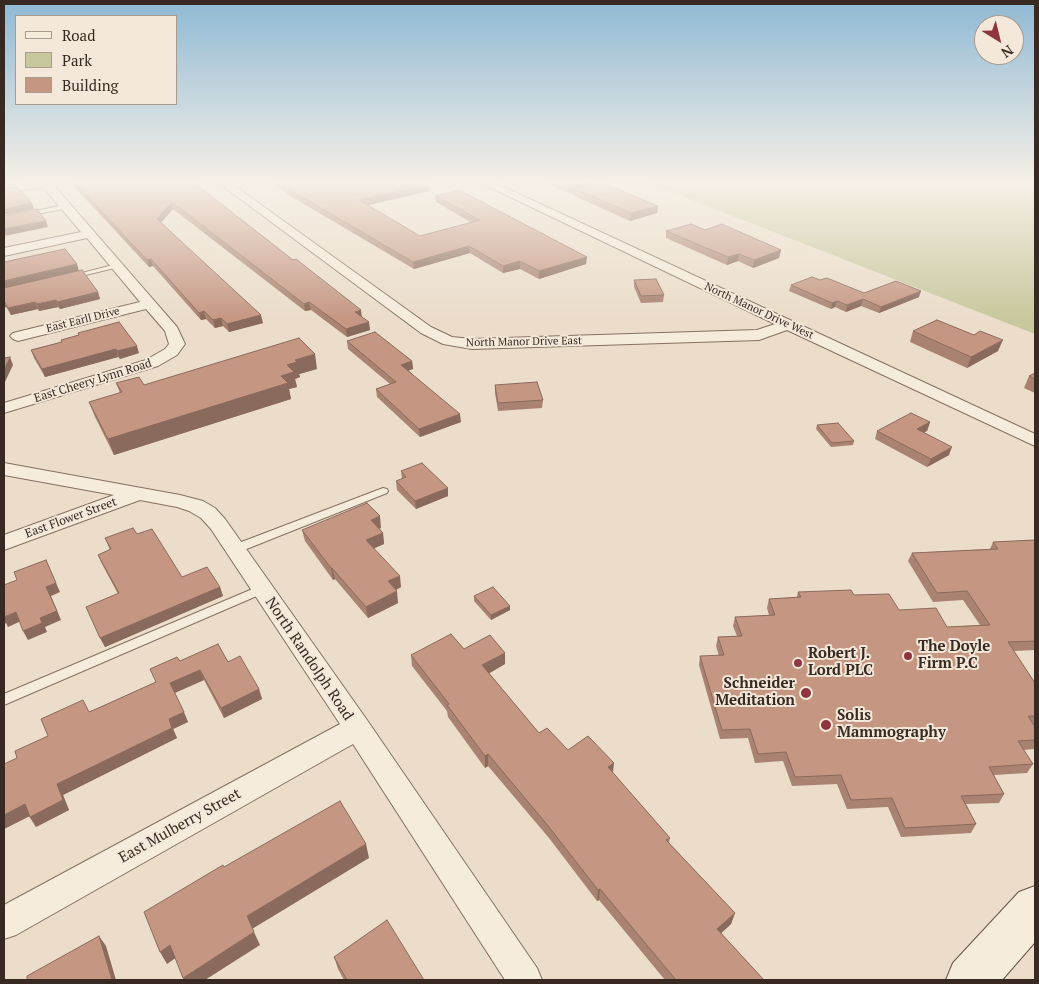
<!DOCTYPE html>
<style>
body{margin:0}
#map{position:relative;width:1039px;height:984px;overflow:hidden;background:#ebddca;font-family:"PT Serif",serif}
canvas{display:block}
.frame{position:absolute;inset:0;border:5px solid #382a22;pointer-events:none}
.legend{position:absolute;left:15px;top:15px;width:162px;height:90px;box-sizing:border-box;background:#f3e8d9;border:1px solid #a89c90;margin:0;padding:6px 9px;list-style:none;font-size:15px;color:#382a22}
.legend li{display:flex;align-items:center;gap:10px;height:25px}
.legend b{width:25px;border:1px solid #a89c90}
.north{position:absolute;left:974px;top:15px;width:50px;height:50px;box-sizing:border-box;background:#f3e8d9;border:1px solid #a89c90;border-radius:50%;rotate:144deg;font-size:14px;font-weight:700;line-height:20px;text-align:center;color:#382a22}
.north::after{content:'';display:block;margin:auto;width:18px;height:22px;background:#8f3540;clip-path:polygon(50% 0,100% 100%,50% 72%,0 100%)}
</style>
<div id="map">
<canvas width="1039" height="984"></canvas>
<div class="frame"></div>
<ul class="legend">
<li><b style="height:6px;background:#f6ecdc"></b>Road</li>
<li><b style="height:14px;background:#c8c89e"></b>Park</li>
<li><b style="height:14px;background:#c59783"></b>Building</li>
</ul>
<div class="north">N</div>
</div>
<script>
const ctx = document.querySelector('canvas').getContext('2d');
ctx.lineJoin = 'round';
function fillPath(path, color) {
  ctx.fillStyle = color;
  ctx.fill(path, 'evenodd');
}
function poly(rows) {
  const path = new Path2D();
  for (const r of rows) {
    path.moveTo(r[0], r[1]);
    for (let i = 2; i < r.length; i += 2) path.lineTo(r[i], r[i + 1]);
  }
  return path;
}
function stroke(path, color, width, dash) {
  ctx.strokeStyle = color;
  ctx.lineWidth = width;
  ctx.lineCap = dash ? 'butt' : 'round';
  ctx.setLineDash(dash || []);
  ctx.stroke(path);
}
function drawText(font, color, halo, rows, align = 'center') {
  ctx.font = font + ' "PT Serif",serif';
  ctx.lineWidth = 4;
  ctx.setLineDash([]);
  ctx.textBaseline = 'middle';
  ctx.strokeStyle = halo;
  ctx.fillStyle = color;
  for (const [text, x, y, turn = 0] of rows) {
    ctx.save();
    ctx.translate(x, y);
    ctx.rotate((+turn || 0) * Math.PI / 180);
    ctx.textAlign = isNaN(turn) ? turn : align;
    if (halo) ctx.strokeText(text, 0, 0);
    ctx.fillText(text, 0, 0);
    ctx.restore();
  }
}
const green = poly([
 [643,181,1035,181,1035,334]
]);
const service = poly([
 [65,205,68,207,67,208,4,221,4,217,65,205],
 [117,264,120,266,119,267,73,278,70,276,117,264],
 [383,488,387,489,388,491,387,493,239,552,235,553,231,552,230,549,231,546,383,488],
 [262,585,266,586,268,589,266,592,4,705,4,694,262,585]
]);
const minor = poly([
 [38,181,50,181,177,327,185,344,177,355,158,366,4,413,4,403,146,360,165,349,169,344,165,331,146,309,18,341,13,339,10,336,13,333,140,302,87,238,4,256,4,248,81,232,43,187,4,193,4,187,38,181],
 [216,181,228,181,431,327,452,337,472,339,757,330,775,324,477,181,491,181,1035,434,1035,446,787,330,759,340,472,349,443,344,421,333,216,181],
 [4,463,180,495,203,501,215,508,225,519,367,720,537,968,542,980,505,980,353,744,16,935,4,939,4,905,340,724,211,529,201,518,189,511,177,507,140,500,4,550,4,535,114,495,4,475,4,463]
]);
const secondary = poly([
 [1035,886,1035,942,1002,980,946,980,953,963,1019,892,1035,886]
]);
const wall = poly([
 [69,181,192,181,293,260,361,310,361,317,370,330,347,337,311,310,305,311,173,209,161,222,263,323,229,332,223,326,215,328,206,319,201,320,153,266,149,267],
 [272,181,422,181,430,191,367,205,420,236,472,223,436,202,435,196,586,264,539,279,520,269,503,273,470,253,414,269,287,194],
 [540,181,601,181,601,182,658,206,657,213,630,221,575,196,575,195],
 [705,230,781,250,779,258,753,268,738,261,727,265,666,238,666,231],
 [4,262,79,271,98,292,100,299,60,309,58,307,39,311,38,309,11,315,6,307,4,308],
 [634,280,664,295,663,302,641,303,634,287],
 [820,280,864,293,919,297,879,313,861,306,846,312,835,307,831,309,789,291,791,285],
 [913,331,998,351,967,368,910,342],
 [78,333,139,353,120,359,118,357,45,377,34,358,31,350,62,342,61,340,79,335],
 [347,341,412,361,413,369,408,370,461,422,420,437,377,397,376,389,390,384,348,349],
 [317,369,299,374,300,377,295,379,297,387,289,389,291,399,114,455,95,417,89,402,120,393,116,383,144,385],
 [1035,373,1035,393,1024,388,1029,376],
 [495,385,543,400,542,408,498,411,495,393],
 [930,422,927,431,924,432,949,455,927,467,875,439,877,431],
 [817,425,854,441,853,445,831,447,816,429],
 [401,471,448,496,416,509,397,490,396,481,402,479],
 [379,528,383,533,384,544,374,548,401,587,396,590,398,603,368,618,335,579,333,580,305,541,302,530,381,528],
 [137,534,182,577,220,587,223,596,105,647,86,607,118,594,102,564,98,555,110,550,105,538],
 [1035,540,1035,650,1014,651,1035,683,1035,725,1034,725,1035,727,1035,749,1023,750,1033,764,1027,773,994,775,1004,794,999,803,966,804,976,824,971,833,901,837,888,807,847,809,837,784,792,786,783,761,755,763,748,738,720,739,699,665,700,656,719,656,716,646,718,637,737,636,733,626,735,617,769,615,767,608,769,599,797,597,798,592,854,595,947,627,980,625,963,600,933,602,908,561,912,553,990,549,993,542],
 [474,596,510,606,510,610,491,620,474,601],
 [464,649,505,664,489,673,539,733,568,750,614,763,613,773,670,838,669,843,735,913,731,924,721,933,764,980,665,980,599,900,597,901,549,838,488,766,485,768,448,717,447,711,412,666,411,655],
 [180,661,228,662,259,689,262,699,224,718,204,680,175,693,188,722,173,729,177,738,63,795,69,810,36,827,29,816,4,829,17,758,48,736,89,712,156,682,150,669],
 [334,957,424,980,344,980,338,969]
]);
const shadedWall = poly([
 [4,181,12,181,13,184,4,186],
 [593,181,601,181,601,187,575,189,575,195,574,195,575,186],
 [430,185,430,191,360,207,359,200],
 [172,202,173,209,159,225,157,219],
 [32,203,34,209,4,215,4,209],
 [658,206,657,213,630,221,631,213],
 [46,221,48,227,4,236,4,229],
 [469,246,470,253,414,269,413,262],
 [781,250,779,258,753,268,754,260],
 [739,254,738,261,727,265,728,257],
 [587,257,586,264,539,279,539,271],
 [151,259,153,266,149,267,147,260],
 [520,261,520,269,503,273,503,266],
 [77,264,79,271,4,288,4,281],
 [921,291,919,297,879,313,881,307],
 [98,292,100,299,60,309,57,302],
 [863,299,861,306,846,312,847,305],
 [56,300,58,307,39,311,37,304],
 [4,301,6,307,4,308],
 [837,301,835,307,831,309,832,303],
 [35,302,38,309,11,315,8,308],
 [309,302,311,310,305,311,304,304],
 [361,310,362,318,355,312],
 [204,311,206,319,201,320,199,313],
 [261,315,263,323,229,332,227,324],
 [221,318,223,326,215,328,213,320],
 [369,322,370,330,347,337,346,329],
 [1003,340,998,351,967,368,971,357],
 [137,346,139,353,120,359,117,351],
 [116,349,118,357,45,377,42,369],
 [315,354,317,369,299,374,300,377,295,379,297,387,289,389,291,399,114,455,108,439,281,376,287,365,295,360],
 [10,357,13,365,4,384,4,370],
 [412,361,413,369,402,373,401,365],
 [460,414,461,422,420,437,419,429],
 [930,422,927,431,915,437,917,429],
 [952,447,949,455,927,467,931,459],
 [448,488,448,496,416,509,415,501],
 [380,516,381,528,373,531,371,520],
 [383,533,384,544,368,551,366,540],
 [46,560,60,592,51,596,61,620,45,627,47,632,28,640,23,631,40,618,46,587],
 [331,568,332,568,335,579,333,580],
 [400,576,401,587,390,593,388,581],
 [220,587,223,596,105,647,100,638],
 [397,591,398,603,368,618,366,607],
 [510,606,510,610,491,620,491,615],
 [16,612,21,621,8,627,6,623,4,624,4,617],
 [505,653,505,664,483,677,482,665],
 [200,670,204,680,174,693,170,683],
 [259,689,262,699,224,718,221,708],
 [184,712,188,722,173,729,177,738,63,795,69,810,36,827,30,817,57,784,169,719],
 [488,754,488,766,485,768,485,756],
 [614,763,612,774,608,767],
 [25,804,32,815,4,829,4,815],
 [366,844,369,858,252,929,247,916],
 [600,889,599,900,597,901,598,890],
 [735,913,731,924,714,940,717,929],
 [254,932,260,945,205,980,184,980,183,978],
 [99,936,106,946,116,980,112,980],
 [170,945,177,957,167,964,160,952]
]);
const building = poly([
 [73,181,192,181,293,260,296,259,361,310,355,312,369,322,346,329,309,302,304,304,172,202,157,219,261,315,227,324,221,318,213,320,204,311,199,313,151,259,147,260,73,181],
 [278,181,422,181,430,185,359,200,420,236,480,220,435,196,459,190,587,257,539,271,520,261,503,266,469,246,413,262,285,187,278,181],
 [562,181,593,181,575,186,562,181],
 [600,182,658,206,631,213,575,189,600,182],
 [17,187,32,203,4,209,4,188,17,187],
 [37,209,46,221,4,229,4,216,37,209],
 [691,224,705,230,722,224,781,250,754,260,739,254,728,257,666,231,691,224],
 [65,249,77,264,4,281,4,262,65,249],
 [82,270,98,292,57,302,56,300,37,304,35,302,8,308,4,301,4,288,82,270],
 [812,277,820,280,827,278,864,293,896,281,921,291,881,307,863,299,847,305,837,301,832,303,791,285,812,277],
 [656,279,664,295,641,296,634,280,656,279],
 [937,320,974,335,980,331,1003,340,971,357,913,331,937,320],
 [119,322,137,346,117,351,116,349,42,369,31,350,62,342,61,340,79,335,78,333,119,322],
 [375,332,412,361,401,365,460,414,419,429,376,389,396,382,347,341,375,332],
 [299,338,315,354,295,360,297,362,287,365,294,372,281,376,288,383,108,439,89,402,122,392,116,383,139,377,144,385,299,338],
 [10,357,4,370,4,358,10,357],
 [1035,373,1035,379,1029,376,1035,373],
 [537,382,543,400,498,403,495,385,537,382],
 [911,413,930,422,917,429,952,447,931,459,877,431,911,413],
 [838,423,854,441,832,443,817,425,838,423],
 [422,463,448,488,415,501,396,481,406,477,401,471,422,463],
 [367,503,380,516,371,520,383,533,366,540,400,576,388,581,397,591,366,607,332,568,331,568,302,530,367,503],
 [133,528,137,534,152,529,182,577,207,567,220,587,100,638,86,607,119,593,98,555,111,549,105,538,133,528],
 [1035,540,1035,641,1008,642,1035,683,1035,716,1028,716,1035,727,1035,740,1018,741,1033,764,989,767,1004,794,961,796,976,824,905,828,892,798,851,800,841,775,795,777,786,752,758,754,750,729,722,730,700,656,724,655,718,637,742,636,735,617,775,615,769,599,801,597,798,592,851,590,854,595,889,594,899,610,936,608,947,627,990,625,967,591,937,593,912,553,998,549,993,542,1035,540],
 [46,560,56,583,46,587,57,611,40,618,42,623,23,631,16,612,4,617,4,585,17,580,14,572,46,560],
 [493,587,510,606,491,615,474,596,493,587],
 [451,634,464,649,490,635,505,653,482,665,539,733,547,728,568,750,588,736,614,763,608,767,670,838,666,840,735,913,717,929,764,980,676,980,600,889,598,890,549,827,488,754,485,756,447,705,449,704,411,655,451,634],
 [218,644,228,662,240,656,259,689,221,708,200,670,170,683,184,712,169,719,172,728,57,784,63,800,30,817,25,804,4,815,4,764,17,758,15,751,48,736,41,719,83,700,89,712,103,706,156,682,150,669,177,657,180,661,218,644],
 [340,801,366,844,247,916,254,932,183,978,170,945,160,952,144,912,223,865,224,867,340,801],
 [387,920,424,980,347,980,334,957,387,920],
 [99,936,112,980,27,980,27,976,99,936]
]);
const markers = [
 [908,656,5,"#8f3540"],
 [798,663,5,"#8f3540"],
 [806,693,6,"#8f3540"],
 [826,725,6,"#8f3540"]
];
const farStreetnames = [
 ["North Manor Drive West",759,311,25],
 ["East Earll Drive",83,320,-14],
 ["North Manor Drive East",524,342,-1]
];
const streetNames = [
 ["East Cheery Lynn Road",93,381,-17],
 ["East Flower Street",71,518,-20]
];
const nearPoinames = [
 ["The Doyle",918,647],
 ["Firm P.C",918,664],
 ["Robert J.",808,654],
 ["Lord PLC",808,671],
 ["Schneider",795,684,"right"],
 ["Meditation",795,701,"right"],
 ["Solis",837,716],
 ["Mammography",837,733]
];
const nearStreetnames = [
 ["North Randolph Road",309,659,56],
 ["East Mulberry Street",180,826,-29]
];
fillPath(green, '#c8c89e');
stroke(service, '#867060', 2);
stroke(minor, '#867060', 2);
stroke(secondary, '#685143', 2);
fillPath(service, '#f6ecdc');
fillPath(minor, '#f6ecdc');
fillPath(secondary, '#f6ecdc');
fillPath(wall, '#a98271');
fillPath(shadedWall, '#8a6a5c');
fillPath(building, '#c59783');
stroke(building, '#8a6a5c', 1);
const sky = ctx.createLinearGradient(0, 0, 0, 319);
sky.addColorStop(0, '#8fb9d4');
sky.addColorStop(0.57, '#f6f0e7');
sky.addColorStop(1, '#f6f0e700');
ctx.fillStyle = sky;
ctx.fillRect(0, 0, 1039, 319);
for (const [x, y, r, color] of markers) {
  const dot = new Path2D();
  dot.arc(x, y, r, 0, 2 * Math.PI);
  ctx.fillStyle = color;
  ctx.fill(dot);
  stroke(dot, '#f3e8d9', 2);
}
drawText('11px', '#382a22', '#f3e8d9', farStreetnames);
drawText('12px', '#382a22', '#f3e8d9', streetNames);
drawText('bold 15px', '#382a22', '#f3e8d9', nearPoinames, 'left');
drawText('15px', '#382a22', '#f3e8d9', nearStreetnames);
</script>
